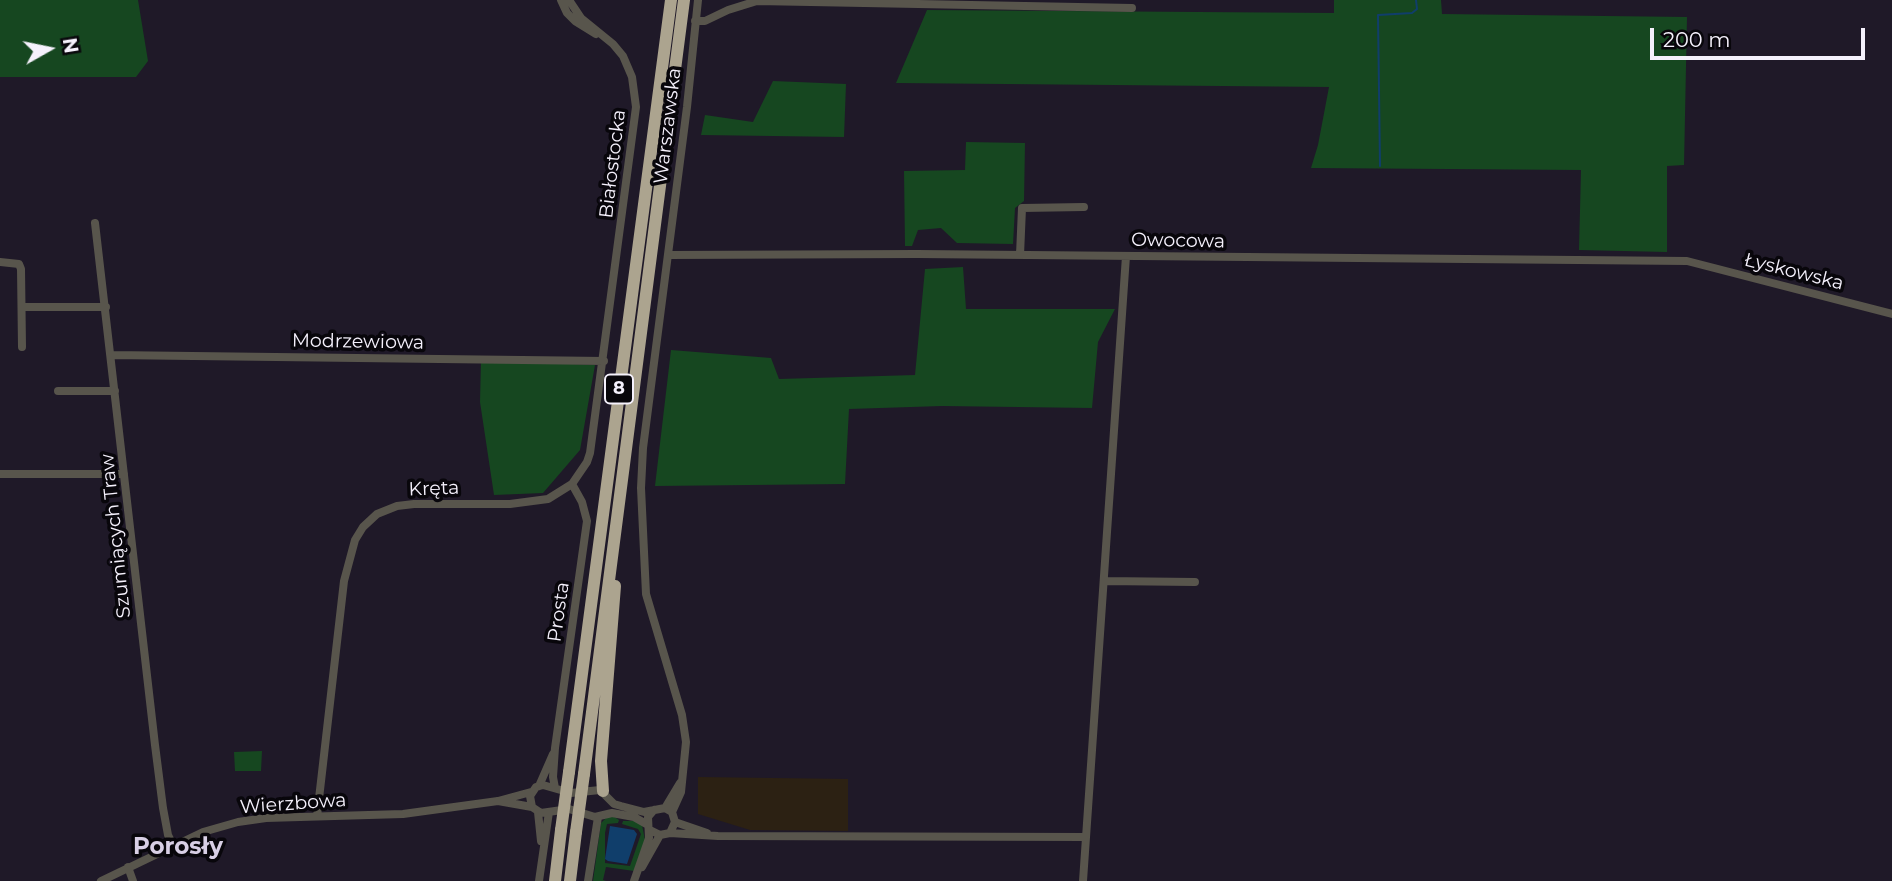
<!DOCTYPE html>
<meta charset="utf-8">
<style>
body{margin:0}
#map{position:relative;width:1892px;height:881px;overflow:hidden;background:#1f1928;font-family:Montserrat,sans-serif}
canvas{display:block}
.north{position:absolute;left:14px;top:14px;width:70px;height:70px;-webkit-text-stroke:5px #08060b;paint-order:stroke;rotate:81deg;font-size:19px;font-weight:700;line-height:28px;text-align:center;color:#f5f1fc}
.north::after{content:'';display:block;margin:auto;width:24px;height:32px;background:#f5f1fc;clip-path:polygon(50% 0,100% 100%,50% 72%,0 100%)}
.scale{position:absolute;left:1650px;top:28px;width:215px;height:32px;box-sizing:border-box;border:4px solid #f5f1fc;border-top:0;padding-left:9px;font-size:21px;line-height:24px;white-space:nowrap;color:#f5f1fc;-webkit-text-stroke:5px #08060b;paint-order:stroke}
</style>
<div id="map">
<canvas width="1892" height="881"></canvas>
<div class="north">N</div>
<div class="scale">200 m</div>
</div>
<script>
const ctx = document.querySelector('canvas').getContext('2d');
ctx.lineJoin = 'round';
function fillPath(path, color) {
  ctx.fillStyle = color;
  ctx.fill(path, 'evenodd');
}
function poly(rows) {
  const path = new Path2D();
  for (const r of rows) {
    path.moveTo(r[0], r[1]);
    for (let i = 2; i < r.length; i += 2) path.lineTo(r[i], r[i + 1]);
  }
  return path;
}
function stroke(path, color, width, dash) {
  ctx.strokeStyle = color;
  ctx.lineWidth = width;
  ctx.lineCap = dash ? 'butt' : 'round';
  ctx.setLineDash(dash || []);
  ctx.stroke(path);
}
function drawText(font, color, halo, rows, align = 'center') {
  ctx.font = font + ' Montserrat,sans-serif';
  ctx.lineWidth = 7;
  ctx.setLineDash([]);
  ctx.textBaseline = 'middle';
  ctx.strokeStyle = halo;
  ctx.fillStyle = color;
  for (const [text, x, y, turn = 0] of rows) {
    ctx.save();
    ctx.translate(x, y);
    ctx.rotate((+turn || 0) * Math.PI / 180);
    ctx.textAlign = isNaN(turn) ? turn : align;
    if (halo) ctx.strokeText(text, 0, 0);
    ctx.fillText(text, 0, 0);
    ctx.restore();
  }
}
const commercial = poly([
 [698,777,848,779,848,831,750,830,698,814]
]);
const green = poly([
 [0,0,138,0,148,61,136,77,0,77],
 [1334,0,1441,0,1442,14,1687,17,1684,165,1667,166,1667,252,1579,250,1581,170,1311,168,1318,145,1329,87,896,83,927,10,1334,13],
 [773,81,846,84,844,137,701,135,705,115,753,122],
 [966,142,1025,143,1024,201,1015,208,1013,244,957,243,941,228,918,230,912,246,905,246,904,171,965,170],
 [963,267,966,309,1115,309,1098,342,1092,408,942,406,849,409,845,484,655,486,671,350,771,358,779,379,915,375,925,269],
 [481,360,595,365,580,450,543,493,494,495,480,402],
 [262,751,261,771,235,771,234,752],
 [613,816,619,820,618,823,607,824,605,833,605,863,630,866,641,834,638,829,622,824,623,821,635,821,642,825,645,840,634,871,606,867,603,880,606,881,593,881,601,823,607,817]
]);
const water = poly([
 [610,826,634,830,637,834,627,864,608,861,605,859]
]);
const stream = poly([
 [1380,166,1378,15,1412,13,1417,9,1416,0]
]);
const minor = poly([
 [561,0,567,13,575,21,596,34],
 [695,21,705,21,728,10,757,1,1132,8],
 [95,223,155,745,163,808,168,835,173,845],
 [668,255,917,254,1687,261,1892,314],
 [1020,255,1022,208,1084,207],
 [0,262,19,264,21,269,22,347],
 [22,307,106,307],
 [111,355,604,361],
 [58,391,115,391],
 [0,474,124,474],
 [1104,581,1195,582],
 [539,786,553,754],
 [555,788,553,777,555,748,587,521,582,502,572,484],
 [498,801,532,807],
 [665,808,680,783],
 [538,812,541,841],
 [672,812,681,792,686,742,682,715,646,594,641,488,643,448,687,107,698,0],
 [317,816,344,581,355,540,363,527,377,514,397,506,414,504,510,504,548,499,572,484,587,462,590,453,636,107,632,77,623,56,613,44,581,18,569,0],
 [675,822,707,833],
 [648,825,634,817,612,813,595,817,569,809,541,813,532,807,530,796,536,787,543,785,571,793,600,790,614,804,621,806,644,812,665,808,672,812,675,822,670,833,660,835,650,830],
 [670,833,718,836,1085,837],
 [128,867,133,881],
 [642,867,660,835],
 [101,881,203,832,238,822,266,818,403,814,498,801,531,792],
 [539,881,549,812],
 [588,881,598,817],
 [634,881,649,838,648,817,654,810],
 [1083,881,1126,256]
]);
const highway = poly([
 [569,772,671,0],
 [584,774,684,0],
 [603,791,601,761,615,586],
 [555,881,561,830],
 [570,881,576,832]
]);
const highwayBridge = poly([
 [561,830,569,772],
 [576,832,584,774]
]);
const shields = [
 [619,389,28]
];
const shieldNames = [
 ["8",619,389]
];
const streetNames = [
 ["Warszawska",668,126,-83],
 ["Białostocka",613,164,-83],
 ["Owocowa",1178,241,1],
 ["Łyskowska",1794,272,14],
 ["Modrzewiowa",358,342,1],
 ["Kręta",434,489,-2],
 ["Szumiących Traw",116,536,-96],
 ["Prosta",559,612,-82],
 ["Wierzbowa",293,804,-4]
];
const quarterNames = [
 ["Porosły",178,847]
];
fillPath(commercial, '#2c2113');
fillPath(green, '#164720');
fillPath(water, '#103e6b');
stroke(stream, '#103e6b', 2);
stroke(minor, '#58554c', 8);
stroke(highway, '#aca48f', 12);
stroke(highwayBridge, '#aca48f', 12);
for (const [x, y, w] of shields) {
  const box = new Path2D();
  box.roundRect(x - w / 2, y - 14.5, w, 29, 5);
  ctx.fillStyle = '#08060b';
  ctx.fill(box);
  stroke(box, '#f5f1fc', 2);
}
drawText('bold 18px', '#f5f1fc', null, shieldNames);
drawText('19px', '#f5f1fc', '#08060b', streetNames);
drawText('bold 23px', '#d8cfe5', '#08060b', quarterNames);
</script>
